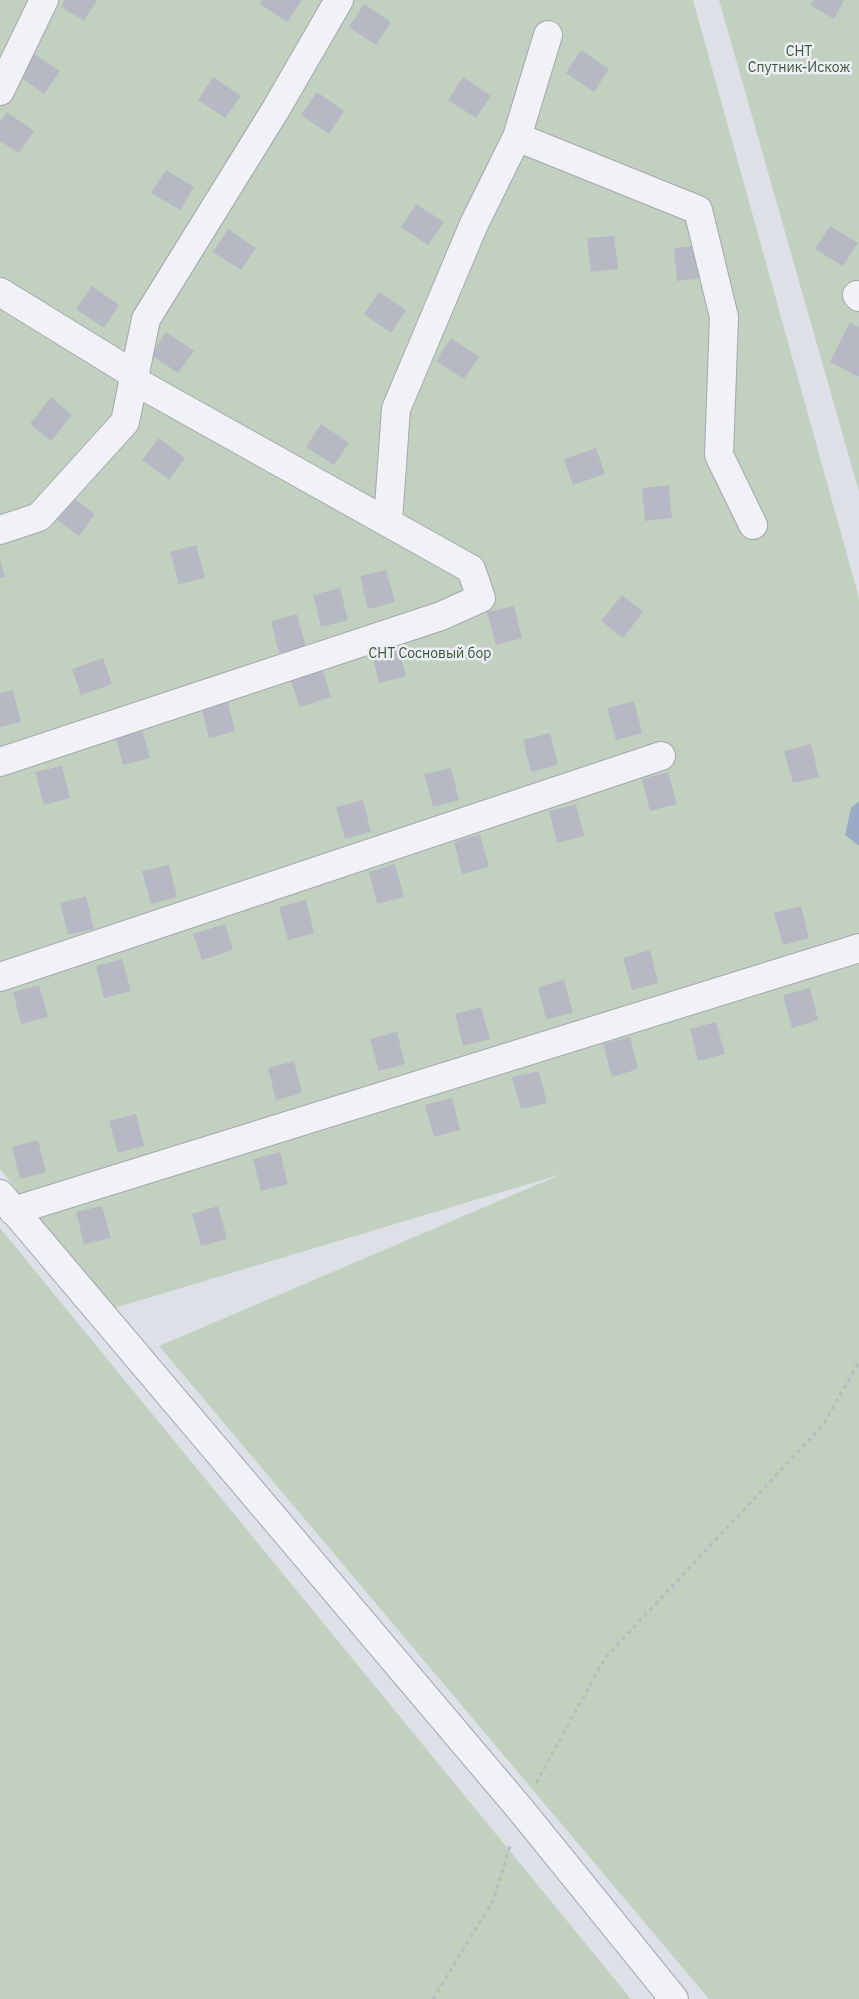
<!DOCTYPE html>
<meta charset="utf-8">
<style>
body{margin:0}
canvas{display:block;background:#dee0e7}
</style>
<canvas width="859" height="1999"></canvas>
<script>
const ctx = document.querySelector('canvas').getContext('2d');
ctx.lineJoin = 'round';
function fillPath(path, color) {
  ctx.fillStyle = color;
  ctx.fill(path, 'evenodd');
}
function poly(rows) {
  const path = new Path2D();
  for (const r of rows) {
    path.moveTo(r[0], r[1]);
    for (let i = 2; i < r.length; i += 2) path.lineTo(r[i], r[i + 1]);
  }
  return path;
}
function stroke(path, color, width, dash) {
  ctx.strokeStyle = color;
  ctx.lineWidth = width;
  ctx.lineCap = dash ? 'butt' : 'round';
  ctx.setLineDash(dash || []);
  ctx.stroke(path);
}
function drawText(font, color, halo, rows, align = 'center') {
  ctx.font = font + ' "IBM Plex Sans",sans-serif';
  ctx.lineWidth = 5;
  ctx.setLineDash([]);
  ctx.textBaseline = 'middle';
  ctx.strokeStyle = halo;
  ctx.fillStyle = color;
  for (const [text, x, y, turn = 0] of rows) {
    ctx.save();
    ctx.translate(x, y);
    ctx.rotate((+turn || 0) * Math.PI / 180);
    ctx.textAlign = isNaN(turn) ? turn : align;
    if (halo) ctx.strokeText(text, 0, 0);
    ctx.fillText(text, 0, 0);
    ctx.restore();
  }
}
const green = poly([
 [0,0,693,0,859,598,859,1999,709,1999,159,1346,562,1174,111,1309,0,1169],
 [719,0,859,0,859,492],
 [0,1228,631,1999,0,1999]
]);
const water = poly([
 [859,801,859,846,845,835,851,808]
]);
const building = poly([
 [65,0,97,0,84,21,61,7],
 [262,0,302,0,287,22,259,3],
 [813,0,844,0,834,19,810,5],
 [364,4,391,22,376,45,349,27],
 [581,50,609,69,594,92,566,73],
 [32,53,60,71,44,94,17,75],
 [213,77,241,96,225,118,198,100],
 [463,77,491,96,476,118,448,100],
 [317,92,344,111,329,134,301,115],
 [7,112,34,131,19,153,0,141,0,122],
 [166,170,194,187,180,210,151,193],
 [416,204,444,222,428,245,401,227],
 [830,226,858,243,843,266,815,249],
 [228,229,256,248,241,270,213,252],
 [614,236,618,269,591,272,587,238],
 [701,245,705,278,677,281,674,248],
 [92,286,119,305,104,328,76,309],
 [379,292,406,310,391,333,364,314],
 [850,322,859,327,859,377,830,362],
 [166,332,194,351,178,373,151,355],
 [451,338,479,357,464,379,436,361],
 [51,397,72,415,51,441,30,424],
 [321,424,349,443,334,465,306,447],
 [159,438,185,458,169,480,142,460],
 [596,448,605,474,573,485,564,459],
 [669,485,672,518,645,521,642,488],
 [68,494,95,514,79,536,52,516],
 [196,545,205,578,179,584,170,552],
 [0,560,5,577,0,578],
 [386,570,395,602,368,609,360,576],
 [340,588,348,620,321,627,313,595],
 [622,595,643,612,623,638,601,621],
 [514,606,522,638,496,645,487,612],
 [297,614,306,647,279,653,271,621],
 [397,644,406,676,379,683,371,651],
 [103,658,112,684,81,695,72,669],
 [323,670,331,697,300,707,291,681],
 [13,690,21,722,0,727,0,693],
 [227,699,235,731,209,738,201,706],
 [634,701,642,733,616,740,607,708],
 [141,726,150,758,123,765,115,733],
 [550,733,558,765,531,772,523,740],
 [811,744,819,777,793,783,784,751],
 [62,766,70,798,44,805,35,772],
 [451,768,459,800,433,807,424,774],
 [668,772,677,804,650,811,642,779],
 [363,800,371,832,345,839,336,807],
 [576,804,584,836,557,843,549,811],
 [480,834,489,867,462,874,454,842],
 [395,864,404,897,377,904,369,872],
 [169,865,177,897,151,904,142,871],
 [86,896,94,929,68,935,60,903],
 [306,900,314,933,288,940,279,907],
 [801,906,809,938,783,945,774,913],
 [225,924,233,950,202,960,193,934],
 [650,950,658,983,632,990,623,958],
 [122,959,131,991,104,998,96,966],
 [564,980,573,1013,546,1019,538,987],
 [39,985,48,1017,21,1024,13,992],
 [810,988,818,1020,792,1028,783,995],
 [481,1007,490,1039,463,1046,455,1014],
 [716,1022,725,1054,698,1061,690,1029],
 [397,1032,405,1064,379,1071,370,1039],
 [630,1037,638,1069,612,1077,603,1044],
 [294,1061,302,1093,276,1100,268,1068],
 [539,1071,547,1103,521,1109,512,1077],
 [452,1098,460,1130,434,1137,425,1105],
 [136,1114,144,1146,118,1153,109,1121],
 [38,1140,46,1172,20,1179,12,1147],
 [280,1152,288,1184,261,1191,253,1159],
 [102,1206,111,1238,84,1244,76,1212],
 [218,1206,227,1239,201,1246,192,1214]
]);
const path = poly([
 [536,1783,605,1658,823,1425,859,1362],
 [433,1999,493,1901,511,1843]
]);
const minor = poly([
 [0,91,44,0],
 [517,137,698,210,724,317,719,455,753,525],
 [0,292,130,372,133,380,471,569,481,598,441,616,0,762],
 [857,295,859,297],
 [388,521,396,409,474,224,517,137,548,35],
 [0,530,39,517,125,422,146,319,276,109,339,0],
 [0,977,661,756],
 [0,1194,521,1810,674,1999],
 [13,1211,859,948]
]);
const parkNames = [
 ["СНТ",799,52],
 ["Спутник-Искож",799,68],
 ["СНТ Сосновый бор",430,654]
];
fillPath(green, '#c2d0c0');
fillPath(water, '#9baac5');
fillPath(building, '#b6b9c3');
stroke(minor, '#a4a7b0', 30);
stroke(path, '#b9bbc1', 3, [4, 4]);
stroke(minor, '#f1f2f5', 28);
drawText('14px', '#395737', '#edeff4', parkNames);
</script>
